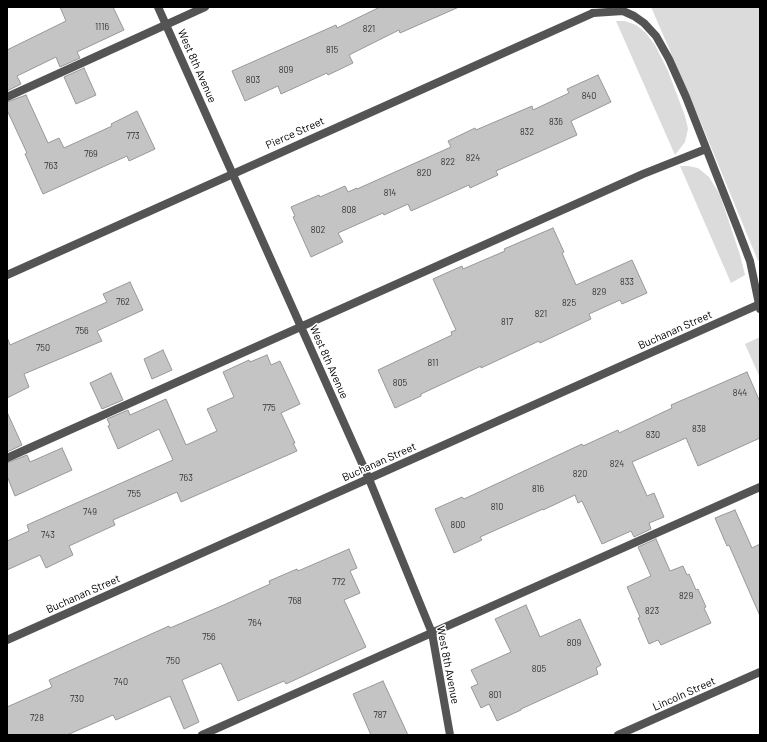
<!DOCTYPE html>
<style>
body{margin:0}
#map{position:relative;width:767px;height:742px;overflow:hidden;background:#fff;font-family:Barlow,sans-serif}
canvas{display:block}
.frame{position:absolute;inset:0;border:8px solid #000;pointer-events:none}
</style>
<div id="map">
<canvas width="767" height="742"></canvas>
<div class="frame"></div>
</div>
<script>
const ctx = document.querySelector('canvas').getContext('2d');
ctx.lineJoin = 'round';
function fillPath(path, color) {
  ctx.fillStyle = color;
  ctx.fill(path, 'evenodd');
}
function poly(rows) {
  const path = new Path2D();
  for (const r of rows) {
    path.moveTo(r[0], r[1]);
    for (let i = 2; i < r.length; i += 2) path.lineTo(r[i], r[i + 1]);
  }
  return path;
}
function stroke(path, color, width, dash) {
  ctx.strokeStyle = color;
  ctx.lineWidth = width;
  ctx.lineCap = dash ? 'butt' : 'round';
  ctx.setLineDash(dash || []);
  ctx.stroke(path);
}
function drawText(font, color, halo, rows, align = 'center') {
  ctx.font = font + ' Barlow,sans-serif';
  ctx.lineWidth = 3;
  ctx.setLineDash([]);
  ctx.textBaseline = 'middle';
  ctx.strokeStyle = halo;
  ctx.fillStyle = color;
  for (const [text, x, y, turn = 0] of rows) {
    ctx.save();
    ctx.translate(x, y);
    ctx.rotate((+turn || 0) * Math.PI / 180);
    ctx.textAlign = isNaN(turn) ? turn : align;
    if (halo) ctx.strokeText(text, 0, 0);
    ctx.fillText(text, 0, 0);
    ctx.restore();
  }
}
const green = poly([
 [651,7,760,7,760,259,758,261,697,113],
 [616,21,625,21,636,25,646,33,655,45,668,71,685,116,688,129,685,142,675,155],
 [680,166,688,166,698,168,709,177,720,195,740,255,745,275,731,283],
 [760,337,760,378,745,344]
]);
const building = poly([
 [60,7,113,7,124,30,77,52,80,58,60,67,56,57,17,76,21,84,7,91,7,50,66,21,60,7],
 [380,7,459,7,400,33,399,30,349,55,353,63,328,75,327,73,281,94,278,86,245,101,232,71,336,25,337,28,380,7],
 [84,68,96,95,76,104,64,77,84,68],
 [598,75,611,102,571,121,577,135,496,171,498,175,470,188,469,185,411,211,408,204,384,215,383,213,338,233,343,242,311,257,293,217,295,216,291,207,319,195,320,197,345,186,348,192,357,188,357,189,451,147,448,141,475,128,476,130,532,106,533,110,569,93,567,89,598,75],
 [26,95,48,143,59,138,64,148,112,126,111,124,137,111,155,149,129,161,127,156,43,194,25,154,27,153,7,110,7,102,26,95],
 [553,228,564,252,562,253,576,285,632,260,647,293,622,304,620,300,589,314,591,319,540,343,539,341,481,368,481,366,421,394,421,396,395,408,378,370,452,335,451,332,456,330,433,279,462,266,463,269,505,251,504,249,553,228],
 [130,282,143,310,97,331,102,341,24,374,29,387,7,398,7,337,10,345,107,302,103,294,130,282],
 [163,350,172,370,152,379,144,359,163,350],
 [267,355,271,365,280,361,300,404,281,413,295,443,293,443,297,451,181,502,177,492,113,520,115,525,69,546,73,555,46,568,40,555,7,570,7,541,29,531,27,525,173,460,159,429,118,449,108,426,110,425,107,419,128,410,130,415,166,399,186,445,217,431,207,409,234,397,223,372,249,360,250,362,267,355],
 [747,372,760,402,760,438,698,466,686,438,632,462,647,496,654,493,664,517,649,523,651,529,634,537,631,531,602,544,582,501,578,503,575,495,543,510,543,509,480,537,482,540,454,553,435,509,462,497,464,499,582,444,583,446,618,430,619,433,672,408,671,405,747,372],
 [111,373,123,400,102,409,90,383,111,373],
 [7,412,22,445,7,452,7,412],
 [62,448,72,470,15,496,7,476,7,463,27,455,30,462,62,448],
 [735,510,752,548,760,544,760,616,729,545,727,546,715,518,735,510],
 [656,539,670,571,683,566,687,575,689,574,696,590,698,589,706,607,704,608,711,623,661,645,658,640,649,644,638,618,640,617,627,587,651,576,638,547,656,539],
 [349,549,357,568,350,571,360,593,344,600,366,647,286,684,284,681,238,701,221,663,182,680,199,722,184,729,170,696,116,720,113,715,67,735,7,735,7,707,52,687,49,680,169,626,170,628,226,604,270,584,269,581,297,569,298,571,349,549],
 [526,605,540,637,580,619,601,665,596,668,598,674,521,709,521,710,497,721,489,704,481,708,471,687,478,684,471,670,511,652,495,619,526,605],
 [383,681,408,735,371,735,353,694,383,681]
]);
const service = poly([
 [593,13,623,11,634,16,644,23,656,36,669,59,686,97,737,227,750,261,760,309],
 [7,97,205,7],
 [7,458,643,174,706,149],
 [202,735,760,487]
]);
const minor = poly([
 [7,275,593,13],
 [618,735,760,672]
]);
const tertiary = poly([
 [158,7,369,479,432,633,450,735],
 [7,640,760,304]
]);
const numberNames = [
 ["1116",102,27],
 ["821",369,29],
 ["815",332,50],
 ["809",286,70],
 ["803",253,80],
 ["840",589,96],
 ["836",556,122],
 ["832",527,132],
 ["773",133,136],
 ["769",91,154],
 ["824",473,158],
 ["822",448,162],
 ["763",51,166],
 ["820",424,173],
 ["814",390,193],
 ["808",349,210],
 ["802",318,230],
 ["833",627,282],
 ["829",599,292],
 ["762",123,302],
 ["825",569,303],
 ["821",541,314],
 ["817",507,322],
 ["756",82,331],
 ["750",43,348],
 ["811",433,363],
 ["805",400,383],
 ["844",740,393],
 ["775",269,408],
 ["838",699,429],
 ["830",653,435],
 ["824",617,464],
 ["820",580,474],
 ["763",186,478],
 ["816",538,489],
 ["755",134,494],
 ["810",497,507],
 ["749",90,512],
 ["800",458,525],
 ["743",48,535],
 ["772",339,582],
 ["829",686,596],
 ["768",295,601],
 ["823",652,611],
 ["764",255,623],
 ["756",209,637],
 ["809",574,643],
 ["750",173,661],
 ["805",539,669],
 ["740",121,682],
 ["801",495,695],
 ["730",77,699],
 ["787",380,715],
 ["728",37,718]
];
const streetNames = [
 ["West 8th Avenue",197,66,66],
 ["Pierce Street",295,133,-24],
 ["Buchanan Street",675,330,-24],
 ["West 8th Avenue",329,362,66],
 ["Buchanan Street",379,462,-24],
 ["Buchanan Street",83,594,-24],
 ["West 8th Avenue",448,665,79],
 ["Lincoln Street",684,694,-24]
];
fillPath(green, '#dbdbdb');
fillPath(building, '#c4c4c4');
stroke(building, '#989898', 1);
stroke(service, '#545454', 8);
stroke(minor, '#545454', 8);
stroke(tertiary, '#545454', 8);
drawText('9px', '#313131', null, numberNames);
drawText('11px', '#000', '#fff', streetNames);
</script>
